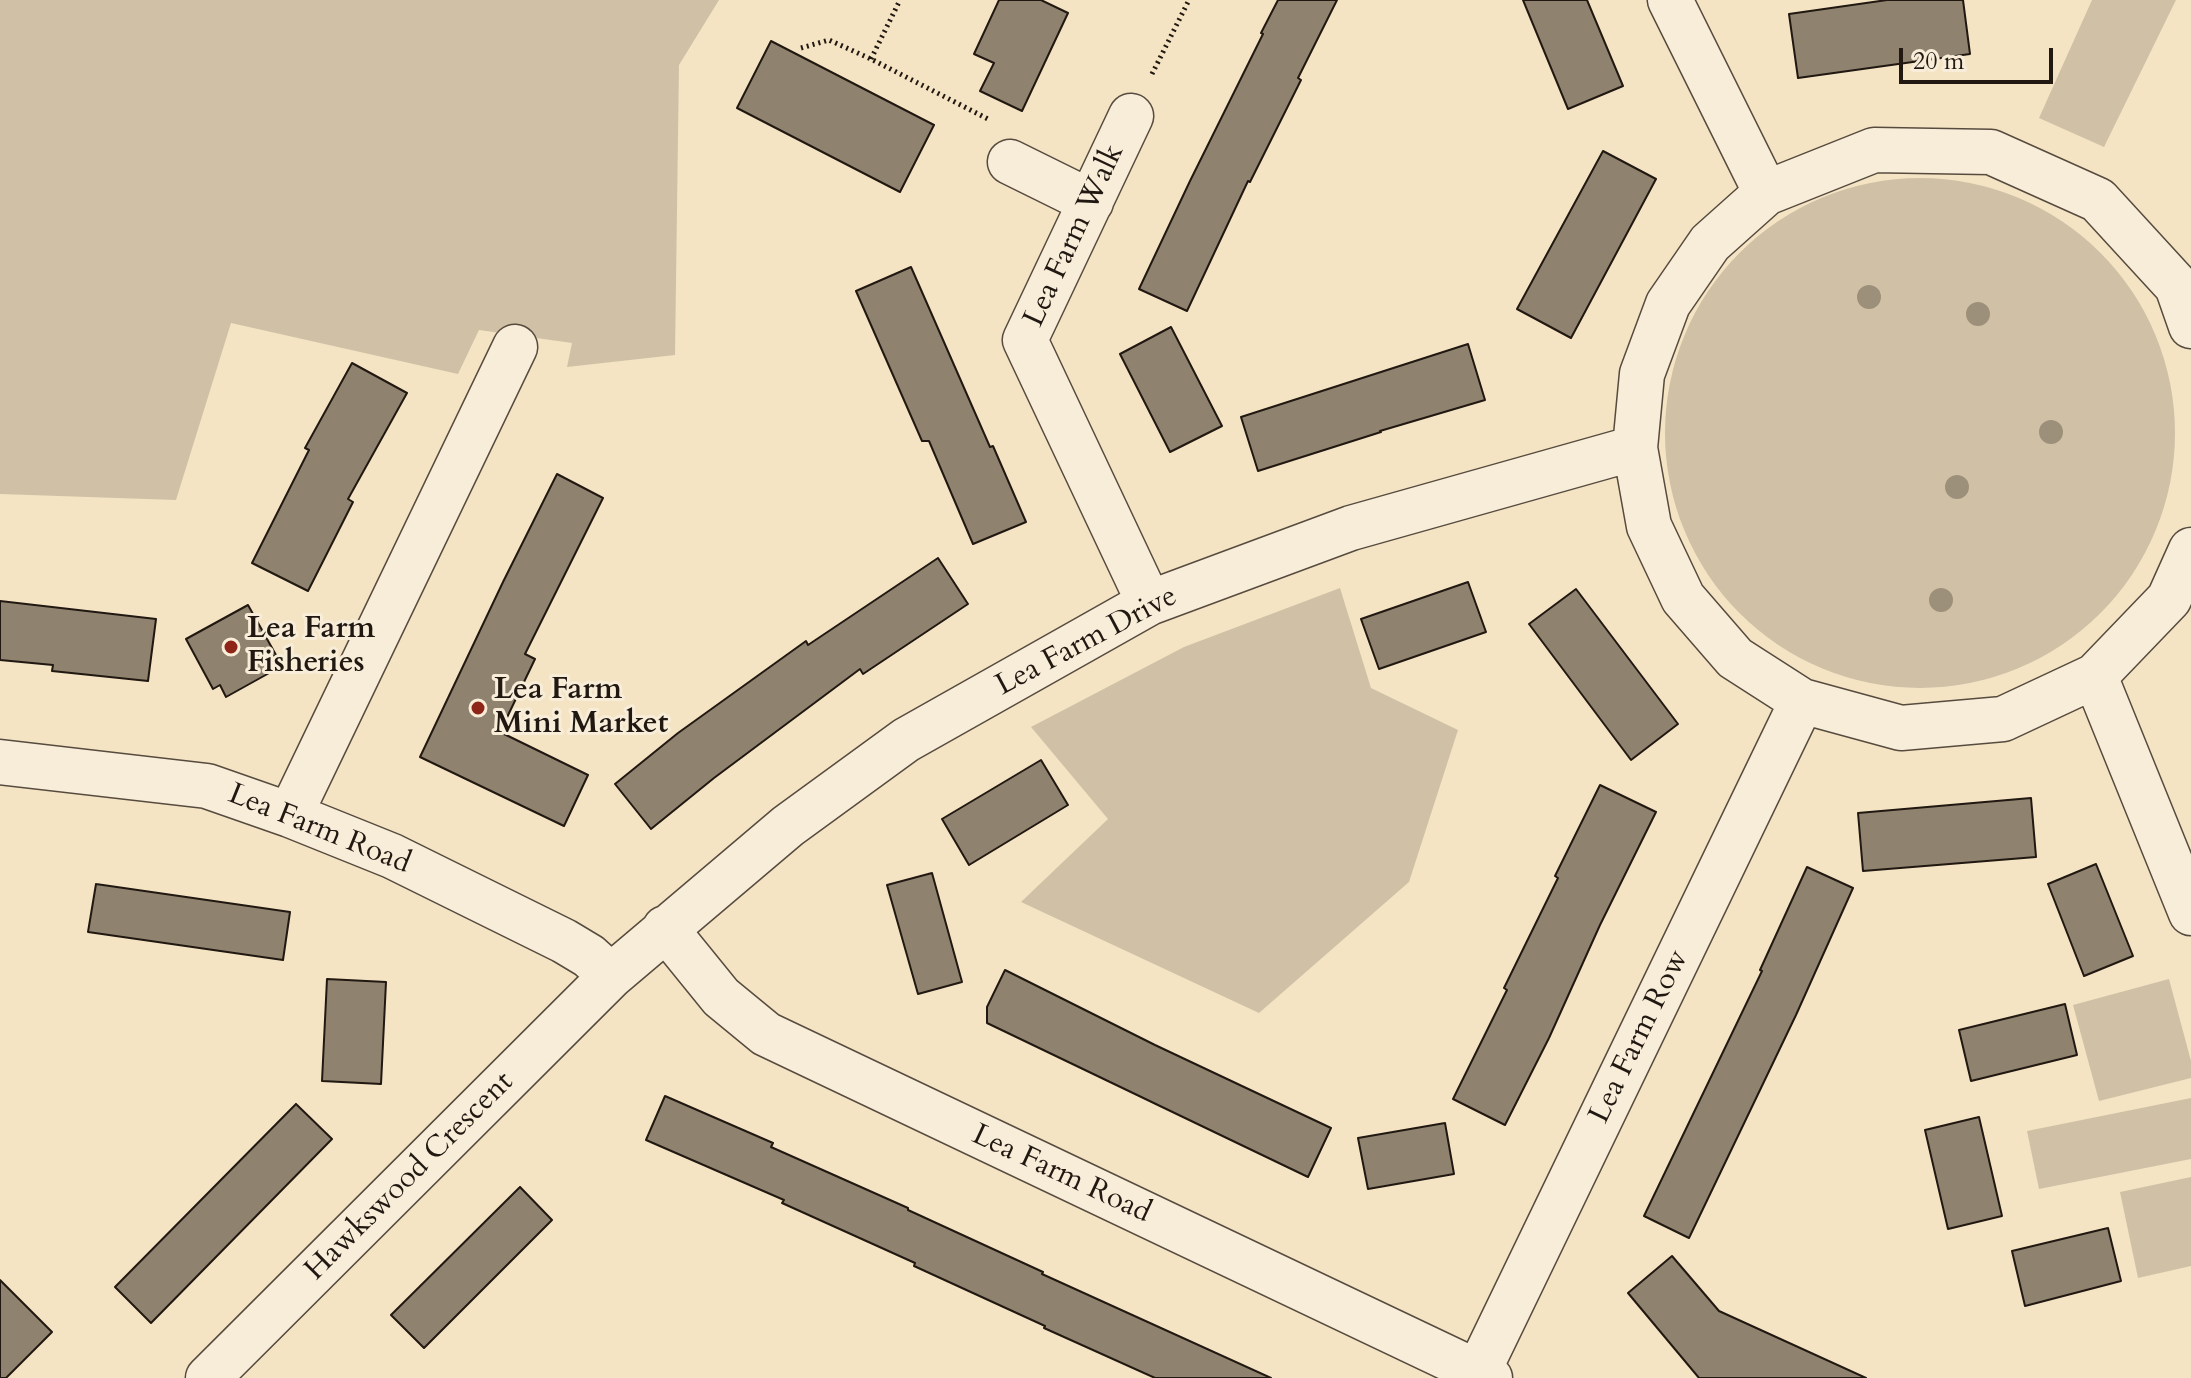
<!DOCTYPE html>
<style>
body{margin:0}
#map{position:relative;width:2191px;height:1378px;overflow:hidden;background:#f4e4c4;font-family:Cardo,serif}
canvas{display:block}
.scale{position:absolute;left:1899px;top:48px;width:154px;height:36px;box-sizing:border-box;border:4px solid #211811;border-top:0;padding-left:10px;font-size:24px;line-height:28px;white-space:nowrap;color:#211811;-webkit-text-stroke:6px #f8edd9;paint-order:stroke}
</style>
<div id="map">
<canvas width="2191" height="1378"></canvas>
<div class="scale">20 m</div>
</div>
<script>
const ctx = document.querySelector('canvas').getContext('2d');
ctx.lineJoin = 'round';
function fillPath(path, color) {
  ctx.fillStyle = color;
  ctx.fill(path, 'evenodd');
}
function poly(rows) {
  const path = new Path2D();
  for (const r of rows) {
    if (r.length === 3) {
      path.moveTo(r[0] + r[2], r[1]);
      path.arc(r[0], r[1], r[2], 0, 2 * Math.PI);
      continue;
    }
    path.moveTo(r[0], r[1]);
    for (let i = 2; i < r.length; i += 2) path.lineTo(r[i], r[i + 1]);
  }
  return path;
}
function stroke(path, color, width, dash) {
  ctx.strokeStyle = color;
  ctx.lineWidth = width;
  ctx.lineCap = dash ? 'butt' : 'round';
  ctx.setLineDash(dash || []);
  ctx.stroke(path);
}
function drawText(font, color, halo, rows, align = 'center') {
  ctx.font = font + ' Cardo,serif';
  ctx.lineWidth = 6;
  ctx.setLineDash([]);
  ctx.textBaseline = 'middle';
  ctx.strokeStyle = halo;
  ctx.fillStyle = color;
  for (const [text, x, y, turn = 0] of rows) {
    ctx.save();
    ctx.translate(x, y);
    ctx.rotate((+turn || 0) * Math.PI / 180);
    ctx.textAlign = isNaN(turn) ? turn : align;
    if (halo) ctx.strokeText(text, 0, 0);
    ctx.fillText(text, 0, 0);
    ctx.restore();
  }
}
const green = poly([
 [0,0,719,0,679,65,675,355,567,367,572,343,479,330,458,374,231,323,176,500,0,494],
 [2092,0,2176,0,2104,147,2039,118],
 [1920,433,255],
 [1340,588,1371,688,1458,730,1409,882,1259,1013,1021,902,1108,819,1031,727,1184,647],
 [2169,979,2191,1061,2191,1078,2099,1101,2073,1005],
 [2191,1098,2191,1159,2039,1189,2027,1131],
 [2191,1177,2191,1266,2138,1278,2120,1192]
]);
const building = poly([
 [999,0,1041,0,1068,13,1022,111,980,91,994,63,974,54,999,0],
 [1278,0,1337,0,1298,78,1301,80,1250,182,1248,181,1187,311,1139,289,1190,181,1263,34,1261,33,1278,0],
 [1523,0,1587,0,1623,86,1568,109,1523,0],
 [1887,0,1963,0,1970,54,1798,78,1789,14,1887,0],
 [771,41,934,125,900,192,737,108,771,41],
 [1603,151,1656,179,1571,338,1517,309,1603,151],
 [911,267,990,447,993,446,1026,522,973,544,929,441,922,441,856,291,911,267],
 [1171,327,1222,426,1170,452,1120,354,1171,327],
 [1468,344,1485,400,1380,431,1381,432,1258,471,1241,417,1468,344],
 [352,363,407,393,348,499,353,502,308,591,252,563,309,450,305,448,352,363],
 [557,474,603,498,525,654,535,659,500,732,588,775,564,826,420,757,503,582,557,474],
 [938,558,968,604,863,674,860,669,714,778,651,829,615,784,678,733,806,641,808,645,938,558],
 [1468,582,1486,632,1379,669,1361,619,1468,582],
 [1576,589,1678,724,1631,760,1529,624,1576,589],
 [0,601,156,619,148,681,52,671,53,665,0,660,0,601],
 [248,605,276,655,265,661,271,672,226,697,220,685,213,689,186,639,248,605],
 [1041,760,1068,805,969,865,942,819,1041,760],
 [1600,785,1656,812,1600,925,1549,1038,1505,1125,1453,1099,1507,990,1504,988,1558,878,1555,876,1600,785],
 [2031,798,2036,857,1863,871,1858,813,2031,798],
 [2096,864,2133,956,2084,976,2048,884,2096,864],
 [1807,867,1853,888,1796,1015,1689,1238,1644,1216,1762,971,1760,970,1807,867],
 [932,873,962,982,918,994,887,885,932,873],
 [96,884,290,912,283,960,88,932,96,884],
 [1005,970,1155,1045,1331,1128,1308,1177,987,1023,987,1007,1005,970],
 [327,979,386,982,381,1084,322,1081,327,979],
 [2065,1004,2077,1055,1971,1081,1959,1030,2065,1004],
 [665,1096,773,1143,771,1147,908,1208,908,1210,1043,1272,1042,1274,1271,1378,1155,1378,1044,1328,1045,1326,914,1266,915,1263,782,1203,784,1200,646,1140,665,1096],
 [296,1104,332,1139,151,1323,115,1287,296,1104],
 [1979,1117,2002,1216,1948,1229,1925,1130,1979,1117],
 [1445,1123,1454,1174,1368,1189,1358,1138,1445,1123],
 [520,1187,552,1220,424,1348,391,1315,520,1187],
 [2108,1228,2121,1281,2025,1306,2012,1251,2108,1228],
 [1672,1256,1719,1311,1866,1378,1699,1378,1628,1293,1672,1256],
 [0,1280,52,1332,6,1378,0,1378,0,1280]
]);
const path = poly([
 [801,48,829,40,871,59,988,119],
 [871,59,900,0],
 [1152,74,1189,0]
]);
const street = poly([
 [1670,0,1766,193],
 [1131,116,1025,340,1149,603],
 [1010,162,1091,202],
 [2191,326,2177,286,2098,200,1991,152,1874,150,1766,193,1710,243,1668,304,1642,374,1635,448,1649,526,1683,598,1735,658,1802,701,1901,728,2003,719,2095,676,2169,599,2191,550],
 [2095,676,2191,913],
 [0,762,207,786,290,815,392,856,564,941,589,956,611,976],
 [290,815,515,347],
 [665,928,721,997,766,1034,1490,1378],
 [208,1378,611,976,788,826,906,740,1149,603,1351,528,1635,448],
 [1472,1378,1478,1372,1802,701]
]);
const trees = [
 [1869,297],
 [1978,314],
 [2051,432],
 [1957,487],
 [1941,600]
];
const markers = [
 [231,647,8,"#8f2418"],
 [478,708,8,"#8f2418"]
];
const streetNames = [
 ["Lea Farm Walk",1075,236,-65],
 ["Lea Farm Drive",1087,642,-28],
 ["Lea Farm Road",319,830,22],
 ["Lea Farm Row",1640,1037,-64],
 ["Lea Farm Road",1061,1175,25],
 ["Hawkswood Crescent",410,1177,-45]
];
const poiNames = [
 ["Lea Farm",247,630],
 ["Fisheries",247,664],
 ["Lea Farm",494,691],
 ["Mini Market",494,725]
];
fillPath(green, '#d0c1a6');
fillPath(building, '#8f826e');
stroke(building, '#211811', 2);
stroke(street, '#564b3e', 47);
stroke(path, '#211811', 5, [2, 4]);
stroke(street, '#f8edd9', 44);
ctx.fillStyle = '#9d907a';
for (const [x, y] of trees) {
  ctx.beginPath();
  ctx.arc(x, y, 12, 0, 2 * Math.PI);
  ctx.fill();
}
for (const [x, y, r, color] of markers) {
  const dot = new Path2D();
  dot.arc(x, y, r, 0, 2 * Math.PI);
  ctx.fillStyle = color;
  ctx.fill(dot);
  stroke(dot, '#f8edd9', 3);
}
drawText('30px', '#211811', '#f8edd9', streetNames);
drawText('bold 30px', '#211811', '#f8edd9', poiNames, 'left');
</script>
